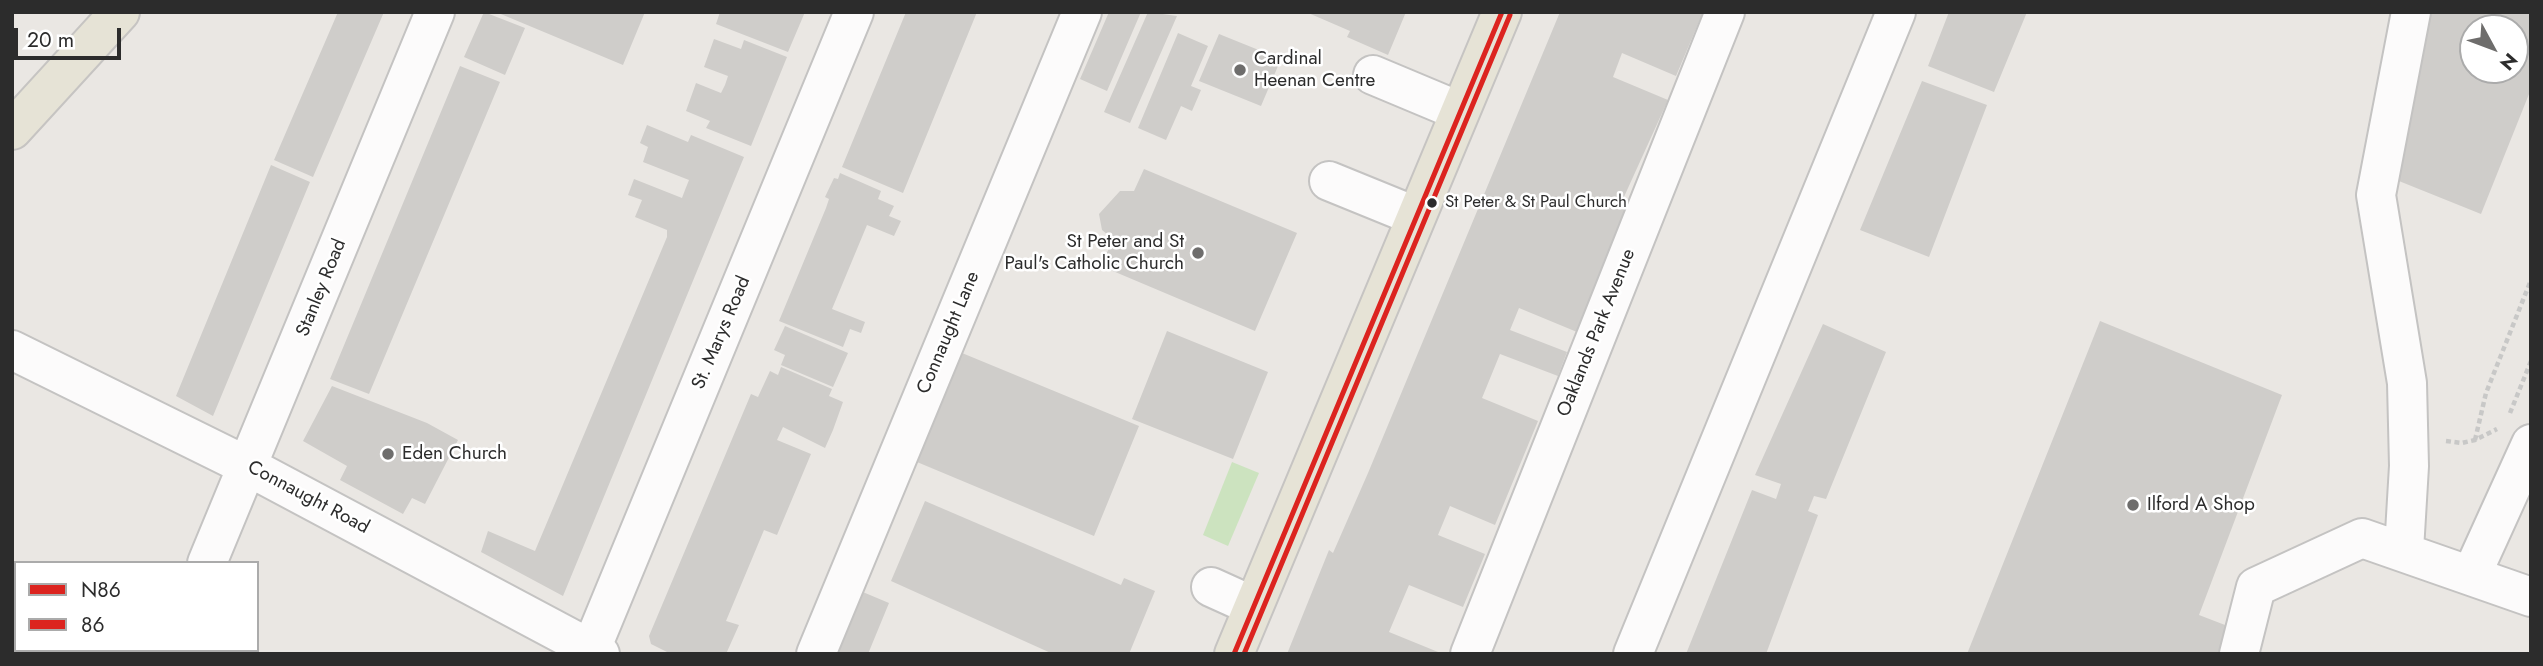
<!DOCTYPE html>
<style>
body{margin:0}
#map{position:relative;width:2543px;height:666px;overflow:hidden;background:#eae7e3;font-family:Jost,sans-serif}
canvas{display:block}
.frame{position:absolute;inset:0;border:14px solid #2c2c2c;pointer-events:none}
.legend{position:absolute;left:14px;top:561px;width:245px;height:91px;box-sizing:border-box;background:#fff;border:2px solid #ababab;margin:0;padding:9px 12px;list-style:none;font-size:21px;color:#2c2c2c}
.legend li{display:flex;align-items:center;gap:14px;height:35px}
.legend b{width:35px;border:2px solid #ababab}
.north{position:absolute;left:2459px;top:14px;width:70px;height:70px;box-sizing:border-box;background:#fff;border:2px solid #ababab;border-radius:50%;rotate:131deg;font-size:19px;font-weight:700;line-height:28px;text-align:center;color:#2c2c2c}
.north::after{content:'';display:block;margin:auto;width:24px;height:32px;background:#6e6d6c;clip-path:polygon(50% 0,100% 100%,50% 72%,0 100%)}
.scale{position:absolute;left:14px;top:28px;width:107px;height:32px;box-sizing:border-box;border:4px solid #2c2c2c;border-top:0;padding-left:9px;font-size:21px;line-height:24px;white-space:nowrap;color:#2c2c2c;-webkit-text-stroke:5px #fff;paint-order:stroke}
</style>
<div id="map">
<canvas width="2543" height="666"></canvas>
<div class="frame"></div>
<ul class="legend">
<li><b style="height:9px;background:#dc241f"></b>N86</li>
<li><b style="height:9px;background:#dc241f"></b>86</li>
</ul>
<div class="north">N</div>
<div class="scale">20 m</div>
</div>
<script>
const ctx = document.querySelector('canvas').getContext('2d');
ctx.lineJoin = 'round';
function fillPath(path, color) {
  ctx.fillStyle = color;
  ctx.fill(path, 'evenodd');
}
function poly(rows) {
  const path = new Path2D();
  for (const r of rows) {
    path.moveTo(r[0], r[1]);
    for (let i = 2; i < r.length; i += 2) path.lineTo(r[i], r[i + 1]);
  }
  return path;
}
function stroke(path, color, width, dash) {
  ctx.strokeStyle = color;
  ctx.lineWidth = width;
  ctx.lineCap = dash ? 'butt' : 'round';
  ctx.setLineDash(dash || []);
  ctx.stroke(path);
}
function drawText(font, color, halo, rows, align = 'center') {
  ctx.font = font + ' Jost,sans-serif';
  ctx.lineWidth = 5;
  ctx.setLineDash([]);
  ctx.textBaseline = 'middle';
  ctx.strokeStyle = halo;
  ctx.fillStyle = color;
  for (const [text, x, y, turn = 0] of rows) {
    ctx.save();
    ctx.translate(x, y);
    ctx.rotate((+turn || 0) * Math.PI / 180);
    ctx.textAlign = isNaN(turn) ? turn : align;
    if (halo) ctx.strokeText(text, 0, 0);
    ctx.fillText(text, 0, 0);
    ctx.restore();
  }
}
const green = poly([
 [1232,462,1259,473,1228,546,1203,535]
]);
const building = poly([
 [338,12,384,12,313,177,274,160],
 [484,12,525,28,505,75,464,57],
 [496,12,645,12,623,65],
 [720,12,753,14,805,12,788,52,716,24],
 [906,12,977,12,903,193,842,167],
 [1109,12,1141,12,1107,91,1080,79],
 [1148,12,1177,16,1130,123,1104,112],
 [1306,12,1406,12,1388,55,1347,37,1350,31],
 [1560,12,1703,12,1676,76,1622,53,1613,77,1668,100,1623,199,1630,202,1577,332,1519,308,1510,330,1567,352,1558,376,1500,354,1482,398,1538,421,1495,525,1450,506,1438,535,1485,554,1463,607,1409,585,1389,632,1443,654,1287,654,1329,550,1333,553,1368,473],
 [1949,12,2027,12,1994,92,1928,66],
 [2419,12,2531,12,2531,89,2481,214,2384,175],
 [2473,28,2515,28,2515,70,2473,70],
 [1178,33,1208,46,1191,86,1201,90,1192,111,1181,106,1166,140,1138,128],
 [1219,34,1281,59,1261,106,1199,81],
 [714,39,741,49,744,40,787,57,751,146,706,128,710,121,686,111,696,83,721,93,725,85,728,76,704,67],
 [460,66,500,82,369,394,330,379],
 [1922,81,1987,105,1929,257,1860,230],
 [647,125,688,142,691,135,744,157,563,596,481,552,488,531,535,551,667,237,667,230,635,217,642,200,628,195,634,179,682,198,685,190,689,180,643,162,648,147,640,143],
 [271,165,310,182,213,416,176,396],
 [1144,169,1297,233,1255,331,1101,266,1113,239,1102,230,1099,214,1120,191,1134,191],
 [840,173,881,191,878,199,894,206,889,216,901,221,894,236,867,225,832,309,865,322,861,333,850,329,843,347,779,321,826,208,829,199,825,197,834,178,838,179],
 [2100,321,2282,395,2199,615,2238,630,2228,654,1967,654],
 [1823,324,1886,352,1826,499,1814,496,1808,511,1818,515,1766,654,1686,654,1752,490,1776,499,1781,484,1755,475],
 [785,326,848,353,833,387,781,365,785,355,774,350],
 [1167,331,1268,372,1233,459,1132,419],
 [962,353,1139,426,1094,536,917,462],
 [781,367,832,389,829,396,843,402,833,430,825,448,783,427,777,440,811,454,777,535,764,530,726,621,739,625,726,654,671,654,651,644,649,636,751,394,758,397,770,371,778,375],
 [332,386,427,423,458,440,425,504,412,498,403,514,340,480,347,466,303,441],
 [925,501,1121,585,1124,578,1155,591,1129,654,1053,654,891,581],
 [858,590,889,603,868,654,832,654]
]);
const path = poly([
 [2510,413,2531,361],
 [2475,440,2486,393,2531,280],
 [2446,441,2462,443,2475,440,2497,429]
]);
const minor = poly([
 [1373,75,1459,111],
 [1329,181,1415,216],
 [12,350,249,467,600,654],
 [2404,550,2409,466,2407,383,2376,195,2411,12],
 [207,563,435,12],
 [2471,576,2531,444],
 [1211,587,1253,606],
 [168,654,169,650],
 [589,654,854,12],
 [816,654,1082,12],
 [1470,654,1725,12],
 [1633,654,1896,12],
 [2239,654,2256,587,2362,538,2531,597]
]);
const major = poly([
 [12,130,120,12],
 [1234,654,1502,12]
]);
const bus1 = poly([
 [1234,654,1502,12]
]);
const bus2 = poly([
 [1244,654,1510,15]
]);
const markers = [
 [1240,70,7,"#6e6d6c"],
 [1432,203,6,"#2c2c2c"],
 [1198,253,7,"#6e6d6c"],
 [388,454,7,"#6e6d6c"],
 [2133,505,7,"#6e6d6c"]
];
const busNames = [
 ["St Peter & St Paul Church",1445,203]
];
const poiNames = [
 ["Cardinal",1254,59],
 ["Heenan Centre",1254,81],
 ["St Peter and St",1184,242,"right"],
 ["Paul's Catholic Church",1184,264,"right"],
 ["Eden Church",402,454],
 ["Ilford A Shop",2147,505]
];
const streetNames = [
 ["Stanley Road",322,288,-68],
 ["St. Marys Road",722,333,-67],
 ["Connaught Lane",949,333,-67],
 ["Oaklands Park Avenue",1597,333,-68],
 ["Connaught Road",308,498,28]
];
fillPath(green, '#cce3bf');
fillPath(building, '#cfcdca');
stroke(minor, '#c4c3c2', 42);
stroke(major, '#c6c4c2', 42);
stroke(path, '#c8c8c7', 4.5, [5, 3.5]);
stroke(minor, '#fcfbfb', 38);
stroke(major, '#e6e3d6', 38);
stroke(bus1, '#dc241f', 5);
stroke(bus2, '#dc241f', 5);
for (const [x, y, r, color] of markers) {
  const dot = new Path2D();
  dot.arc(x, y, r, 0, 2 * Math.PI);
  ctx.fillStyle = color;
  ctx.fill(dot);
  stroke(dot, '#fff', 2.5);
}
drawText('17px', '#2c2c2c', '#fff', busNames, 'left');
drawText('19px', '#2c2c2c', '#fff', poiNames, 'left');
drawText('19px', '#2c2c2c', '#fff', streetNames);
</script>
